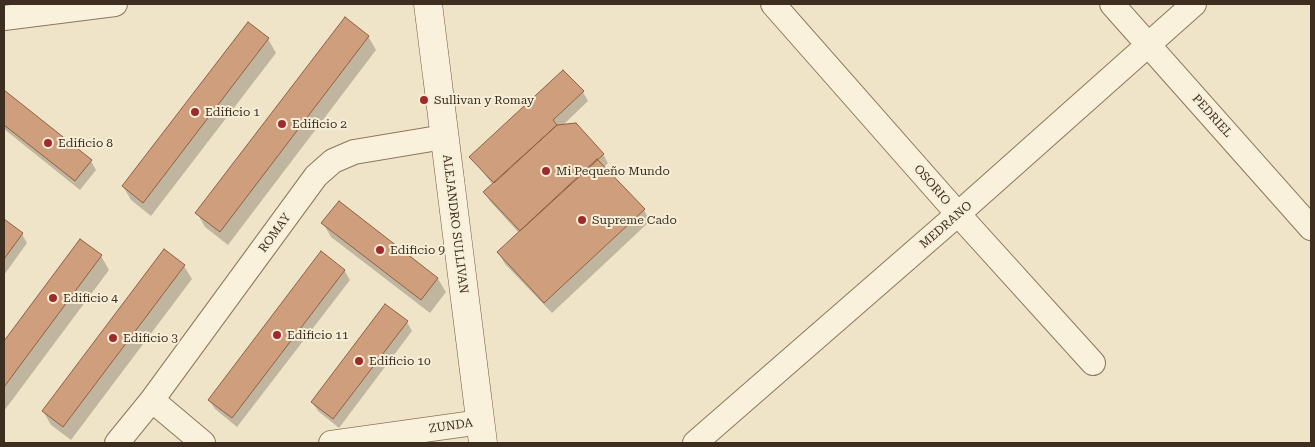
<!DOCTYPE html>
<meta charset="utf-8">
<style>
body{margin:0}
#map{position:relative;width:1315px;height:447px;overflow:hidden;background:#f0e4c8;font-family:"Roboto Serif",serif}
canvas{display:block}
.frame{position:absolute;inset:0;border:5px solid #3d2e20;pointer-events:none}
</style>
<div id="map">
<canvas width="1315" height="447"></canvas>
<div class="frame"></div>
</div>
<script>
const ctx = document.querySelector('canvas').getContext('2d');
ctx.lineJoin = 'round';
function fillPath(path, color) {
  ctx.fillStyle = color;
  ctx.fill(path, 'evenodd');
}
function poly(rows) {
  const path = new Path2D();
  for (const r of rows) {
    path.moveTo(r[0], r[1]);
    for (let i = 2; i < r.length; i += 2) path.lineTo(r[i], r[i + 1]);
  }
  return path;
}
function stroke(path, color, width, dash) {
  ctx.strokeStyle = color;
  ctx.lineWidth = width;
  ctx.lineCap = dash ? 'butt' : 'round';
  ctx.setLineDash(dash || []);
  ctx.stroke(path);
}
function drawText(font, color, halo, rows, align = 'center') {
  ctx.font = font + ' "Roboto Serif",serif';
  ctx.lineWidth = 4;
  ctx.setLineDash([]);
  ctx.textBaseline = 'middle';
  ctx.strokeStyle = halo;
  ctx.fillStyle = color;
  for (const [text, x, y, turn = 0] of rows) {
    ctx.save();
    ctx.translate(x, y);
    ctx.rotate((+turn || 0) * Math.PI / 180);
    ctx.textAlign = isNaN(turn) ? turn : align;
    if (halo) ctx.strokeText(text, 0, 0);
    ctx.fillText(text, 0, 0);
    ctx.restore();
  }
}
const shadow = poly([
 [368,36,376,50,228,245,205,227,197,213],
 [268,39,276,53,151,216,131,200,123,186],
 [4,92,91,161,96,170,80,190,4,129],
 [583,92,588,101,562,126,603,154,608,163,604,167,644,210,650,221,552,313,505,264,498,252,519,233,490,201,485,192,493,185,471,157],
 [4,221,22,234,27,243,4,275],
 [323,223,438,279,446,292,430,313,331,237],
 [80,241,101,256,109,270,4,411,4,344],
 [184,266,192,279,71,440,51,425,43,411],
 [344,270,350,280,237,427,215,409,209,400],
 [407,322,412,331,339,428,318,411,312,402]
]);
const building = poly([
 [345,17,369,36,220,232,195,213,345,17],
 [248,22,269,38,143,203,122,186,248,22],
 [563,70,584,91,553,120,557,125,494,183,469,157,563,70],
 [4,90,92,160,75,181,4,125,4,90],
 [576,123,604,154,520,231,483,192,557,125,576,123],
 [597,159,645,209,544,303,497,252,597,159],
 [339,201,438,278,421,300,321,223,339,201],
 [4,219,23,233,4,259,4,219],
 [80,239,102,255,4,387,4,341,80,239],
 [164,249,185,265,63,427,42,411,164,249],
 [321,251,345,270,232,418,208,400,321,251],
 [385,304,408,321,333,419,311,402,385,304]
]);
const street = poly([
 [773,4,958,214,1093,363],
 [1112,4,1311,228],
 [4,18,115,4],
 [152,400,203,443],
 [117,443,152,400,316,176,333,161,354,152,444,137],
 [331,443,481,422],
 [695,443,958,214,1194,4]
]);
const secondary = poly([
 [428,4,483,443]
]);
const markers = [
 [424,100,5,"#9e2a2b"],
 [195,112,5,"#9e2a2b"],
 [282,124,5,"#9e2a2b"],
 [48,143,5,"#9e2a2b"],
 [546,171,5,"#9e2a2b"],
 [582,220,5,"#9e2a2b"],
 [380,250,5,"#9e2a2b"],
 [53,298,5,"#9e2a2b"],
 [277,335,5,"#9e2a2b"],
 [113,338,5,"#9e2a2b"],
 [359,361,5,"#9e2a2b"]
];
const poiNames = [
 ["Sullivan y Romay",434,100],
 ["Edificio 1",205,112],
 ["Edificio 2",292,124],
 ["Edificio 8",58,143],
 ["Mi Pequeño Mundo",556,171],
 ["Supreme Cado",592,220],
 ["Edificio 9",390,250],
 ["Edificio 4",63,298],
 ["Edificio 11",287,335],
 ["Edificio 3",123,338],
 ["Edificio 10",369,361]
];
const streetNames = [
 ["PEDRIEL",1212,116,48],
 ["OSORIO",932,185,49],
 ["ALEJANDRO SULLIVAN",455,224,83],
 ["MEDRANO",946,225,-41],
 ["ROMAY",275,233,-54],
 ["ZUNDA",451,426,-8]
];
fillPath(shadow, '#0003');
fillPath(building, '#cf9f7d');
stroke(building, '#8d5f41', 1);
stroke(street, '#8d765c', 26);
stroke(secondary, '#6f573f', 29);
stroke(street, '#faf1dc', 24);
stroke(secondary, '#faf1dc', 28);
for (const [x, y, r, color] of markers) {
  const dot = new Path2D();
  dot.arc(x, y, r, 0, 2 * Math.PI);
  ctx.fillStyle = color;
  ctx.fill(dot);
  stroke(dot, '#f7eed8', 2);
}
drawText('12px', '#3d2e20', '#f7eed8', poiNames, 'left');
drawText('12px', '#3d2e20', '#f7eed8', streetNames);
</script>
